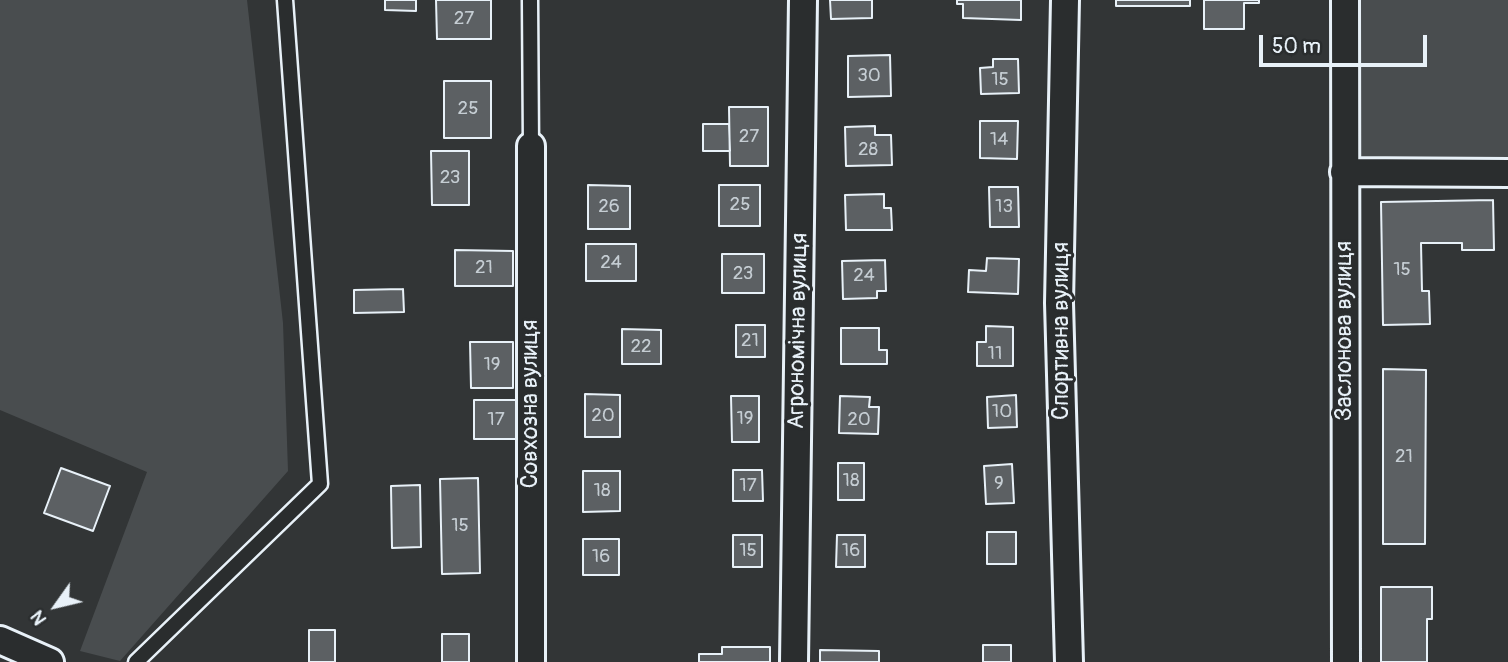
<!DOCTYPE html>
<meta charset="utf-8">
<style>
body{margin:0}
#map{position:relative;width:1508px;height:662px;overflow:hidden;background:#323536;font-family:Pangolin,sans-serif}
canvas{display:block}
.north{position:absolute;left:21px;top:571px;width:70px;height:70px;-webkit-text-stroke:5px #2a2d2e;paint-order:stroke;rotate:236deg;font-size:19px;font-weight:700;line-height:28px;text-align:center;color:#e8f1f8}
.north::after{content:'';display:block;margin:auto;width:24px;height:32px;background:#e8f1f8;clip-path:polygon(50% 0,100% 100%,50% 72%,0 100%)}
.scale{position:absolute;left:1259px;top:35px;width:168px;height:32px;box-sizing:border-box;border:4px solid #e8f1f8;border-top:0;padding-left:9px;font-size:21px;line-height:24px;white-space:nowrap;color:#e8f1f8;-webkit-text-stroke:5px #2a2d2e;paint-order:stroke}
</style>
<div id="map">
<canvas width="1508" height="662"></canvas>
<div class="north">N</div>
<div class="scale">50 m</div>
</div>
<script>
const ctx = document.querySelector('canvas').getContext('2d');
ctx.lineJoin = 'round';
function fillPath(path, color) {
  ctx.fillStyle = color;
  ctx.fill(path, 'evenodd');
}
function poly(rows) {
  const path = new Path2D();
  for (const r of rows) {
    path.moveTo(r[0], r[1]);
    for (let i = 2; i < r.length; i += 2) path.lineTo(r[i], r[i + 1]);
  }
  return path;
}
function stroke(path, color, width, dash) {
  ctx.strokeStyle = color;
  ctx.lineWidth = width;
  ctx.lineCap = dash ? 'butt' : 'round';
  ctx.setLineDash(dash || []);
  ctx.stroke(path);
}
function drawText(font, color, halo, rows, align = 'center') {
  ctx.font = font + ' Pangolin,sans-serif';
  ctx.lineWidth = 6;
  ctx.setLineDash([]);
  ctx.textBaseline = 'middle';
  ctx.strokeStyle = halo;
  ctx.fillStyle = color;
  for (const [text, x, y, turn = 0] of rows) {
    ctx.save();
    ctx.translate(x, y);
    ctx.rotate((+turn || 0) * Math.PI / 180);
    ctx.textAlign = isNaN(turn) ? turn : align;
    if (halo) ctx.strokeText(text, 0, 0);
    ctx.fillText(text, 0, 0);
    ctx.restore();
  }
}
const green = poly([
 [0,0,247,0,283,323,288,471,120,661,80,651,147,472,0,410],
 [1345,0,1508,0,1508,173,1344,172]
]);
const building = poly([
 [385,0,416,0,416,11,385,10,385,0],
 [436,0,491,0,491,39,437,39,436,0],
 [830,0,872,0,872,18,831,19,830,0],
 [957,0,1021,0,1021,20,963,18,963,4,957,4,957,0],
 [1116,0,1190,0,1190,6,1116,6,1116,0],
 [1204,0,1259,0,1259,3,1244,3,1244,29,1204,29,1204,0],
 [890,55,891,96,848,97,848,56,890,55],
 [993,59,1018,59,1019,93,981,94,980,68,993,67,993,59],
 [444,81,491,81,491,138,444,138,444,81],
 [729,107,768,107,768,166,730,166,729,107],
 [980,121,1018,121,1017,159,980,158,980,121],
 [703,124,729,124,730,151,703,151,703,124],
 [875,126,875,135,891,135,892,165,846,166,845,127,875,126],
 [431,151,469,151,469,205,432,205,431,151],
 [588,185,630,186,630,229,588,229,588,185],
 [719,185,760,185,760,226,719,226,719,185],
 [989,187,1018,187,1019,227,990,227,989,187],
 [884,194,884,208,891,208,892,230,846,230,845,195,884,194],
 [1493,200,1494,250,1462,250,1462,243,1421,243,1422,291,1429,291,1430,324,1383,325,1381,202,1493,200],
 [586,244,636,244,636,281,586,281,586,244],
 [455,250,513,251,513,286,455,286,455,250],
 [722,254,764,254,764,293,722,293,722,254],
 [987,258,1019,259,1018,294,968,292,969,270,986,271,987,258],
 [885,260,886,291,877,291,877,298,843,299,842,261,885,260],
 [403,289,404,312,354,313,354,290,403,289],
 [736,325,765,325,765,357,736,357,736,325],
 [986,326,1013,327,1013,366,977,366,977,342,986,342,986,326],
 [841,328,879,328,879,350,887,350,887,364,841,364,841,328],
 [622,329,661,330,661,364,622,364,622,329],
 [470,342,513,342,513,388,471,388,470,342],
 [1383,369,1426,370,1425,544,1383,544,1383,369],
 [585,394,620,395,620,437,585,437,585,394],
 [1016,395,1017,427,988,428,987,397,1016,395],
 [731,396,759,396,759,442,732,442,731,396],
 [840,396,870,397,869,407,879,407,878,434,839,433,840,396],
 [474,400,518,400,518,439,474,439,474,400],
 [838,463,864,463,864,500,838,500,838,463],
 [1012,464,1014,503,986,504,984,466,1012,464],
 [61,468,110,486,93,531,44,513,61,468],
 [733,470,762,470,763,501,733,501,733,470],
 [583,471,620,471,620,511,583,512,583,471],
 [478,478,480,573,442,574,440,479,478,478],
 [420,485,421,547,392,548,391,486,420,485],
 [987,532,1016,532,1016,564,987,564,987,532],
 [733,535,762,535,762,567,733,567,733,535],
 [837,535,865,535,865,567,836,567,837,535],
 [583,539,619,539,619,575,583,575,583,539],
 [1381,587,1432,587,1432,619,1427,619,1427,662,1381,662,1381,587],
 [309,630,335,630,335,662,309,662,309,630],
 [442,634,469,634,469,662,442,662,442,634],
 [983,645,1011,645,1011,662,983,662,983,645],
 [722,647,770,647,770,662,699,662,699,654,722,654,722,647],
 [820,650,879,651,879,662,820,662,820,650]
]);
const lane = poly([
 [530,0,531,146],
 [136,662,320,484,285,0]
]);
const street = poly([
 [1065,0,1059,303,1069,662],
 [1345,0,1346,662],
 [531,146,531,662],
 [1344,172,1508,173],
 [0,640,50,662],
 [794,662,803,0]
]);
const numberNames = [
 ["27",464,19],
 ["30",869,76],
 ["15",1000,80],
 ["25",468,109],
 ["27",749,137],
 ["14",999,140],
 ["28",868,150],
 ["23",450,178],
 ["25",740,205],
 ["26",609,207],
 ["13",1004,207],
 ["24",611,263],
 ["21",484,268],
 ["15",1402,270],
 ["23",743,274],
 ["24",864,276],
 ["21",750,341],
 ["22",641,347],
 ["11",995,354],
 ["19",492,365],
 ["10",1002,412],
 ["20",603,416],
 ["19",745,419],
 ["17",496,420],
 ["20",859,420],
 ["21",1404,457],
 ["18",851,481],
 ["9",999,484],
 ["17",748,486],
 ["18",602,491],
 ["15",460,526],
 ["15",748,551],
 ["16",851,551],
 ["16",601,557]
];
const streetNames = [
 ["Агрономічна вулиця",799,331,-89],
 ["Спортивна вулиця",1062,331,-90],
 ["Заслонова вулиця",1345,331,-90],
 ["Совхозна вулиця",531,404,-90]
];
fillPath(green, '#494d4f');
fillPath(building, '#5c6063');
stroke(building, '#e8f1f8', 2);
stroke(lane, '#e8f1f8', 19);
stroke(street, '#e8f1f8', 32);
stroke(lane, '#2a2d2e', 14);
stroke(street, '#2a2d2e', 26);
drawText('19px', '#c5cdd3', null, numberNames);
drawText('23px', '#e8f1f8', '#2a2d2e', streetNames);
</script>
